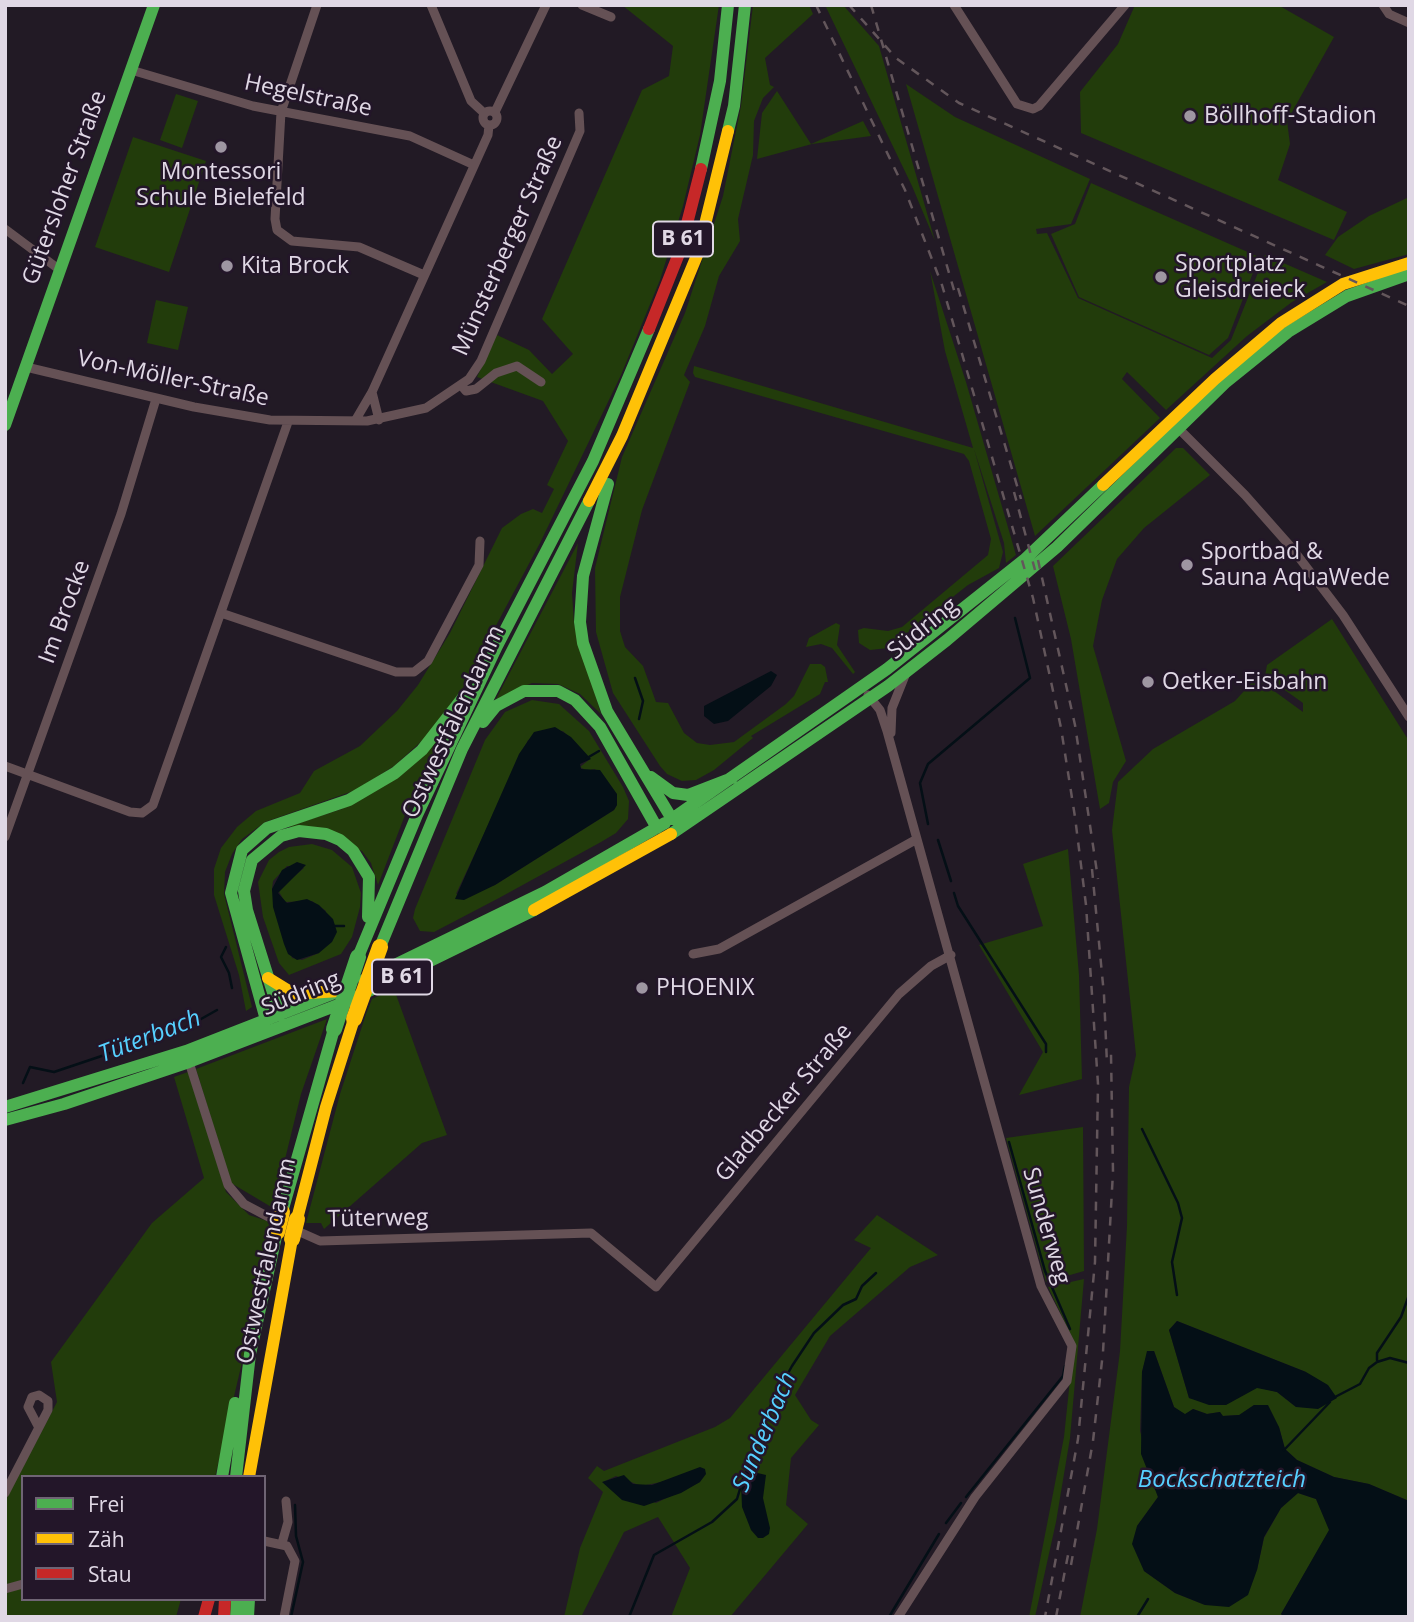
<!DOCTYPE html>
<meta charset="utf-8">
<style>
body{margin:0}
#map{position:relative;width:1414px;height:1622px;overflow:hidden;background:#221a25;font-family:"Open Sans",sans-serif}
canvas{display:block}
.frame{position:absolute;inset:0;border:7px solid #e0d8e5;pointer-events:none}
.legend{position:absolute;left:21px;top:1475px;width:245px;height:126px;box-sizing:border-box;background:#231629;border:2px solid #6f6474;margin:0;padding:9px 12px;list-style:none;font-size:21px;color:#e0d8e5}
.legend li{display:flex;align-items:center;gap:14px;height:35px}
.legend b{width:35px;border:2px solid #6f6474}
</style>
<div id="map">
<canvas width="1414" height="1622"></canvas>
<div class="frame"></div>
<ul class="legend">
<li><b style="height:9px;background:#4caf50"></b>Frei</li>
<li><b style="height:9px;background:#ffc107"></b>Zäh</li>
<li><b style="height:9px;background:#c62828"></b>Stau</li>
</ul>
</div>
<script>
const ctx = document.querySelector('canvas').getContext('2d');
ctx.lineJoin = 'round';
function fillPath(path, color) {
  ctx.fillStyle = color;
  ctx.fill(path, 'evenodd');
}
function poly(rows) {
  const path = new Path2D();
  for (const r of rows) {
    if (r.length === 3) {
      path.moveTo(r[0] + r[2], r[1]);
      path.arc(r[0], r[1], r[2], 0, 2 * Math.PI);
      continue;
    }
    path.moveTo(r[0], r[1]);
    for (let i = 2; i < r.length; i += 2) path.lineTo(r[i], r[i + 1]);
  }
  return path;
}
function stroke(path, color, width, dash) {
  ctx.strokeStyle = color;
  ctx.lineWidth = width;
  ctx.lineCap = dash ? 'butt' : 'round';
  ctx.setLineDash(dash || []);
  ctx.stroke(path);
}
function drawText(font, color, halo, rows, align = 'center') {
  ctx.font = font + ' "Open Sans",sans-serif';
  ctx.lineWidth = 5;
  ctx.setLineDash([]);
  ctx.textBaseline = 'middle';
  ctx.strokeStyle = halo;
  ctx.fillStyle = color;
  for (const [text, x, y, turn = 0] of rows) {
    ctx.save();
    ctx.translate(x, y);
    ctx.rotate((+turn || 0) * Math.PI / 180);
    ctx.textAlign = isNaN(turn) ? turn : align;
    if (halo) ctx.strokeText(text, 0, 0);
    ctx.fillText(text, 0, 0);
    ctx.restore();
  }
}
const green = poly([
 [622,5,719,5,700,135,683,206,660,280,621,375,540,543,459,695,425,738,394,766,356,790,265,822,242,839,232,854,225,872,224,894,252,1007,246,1011,239,975,214,895,214,869,221,848,237,827,256,811,300,793,314,771,360,746,397,711,418,685,450,633,502,528,521,514,533,509,542,513,554,489,547,485,568,441,543,401,477,377,497,335,529,350,552,374,573,354,542,319,642,90,669,76,673,46],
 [753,5,809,5,813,14,765,58,770,85,774,87,763,98,754,121,753,155,738,219,740,241,719,276,705,326,684,375,690,382,642,510,620,597,620,631,625,647,643,666,656,702,668,703,684,733,697,743,710,745,734,742,786,704,794,696,810,664,821,664,825,667,828,682,825,682,820,694,751,736,753,738,714,770,696,780,682,781,667,774,660,766,613,693,596,632,595,568,622,457,685,313,723,196,741,106],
 [825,5,843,5,879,46,935,241,912,186],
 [1135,5,1278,5,1334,37,1287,121,1290,144,1278,180,1347,212,1334,240,1081,133,1080,92,1118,44],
 [906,84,955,117,1090,179,1071,224,1036,229,1037,234,1047,233,1078,298,1212,358,1231,340,1265,255,1327,282,1292,302,1247,336,1166,410,1127,372,1122,379,1160,418,1035,536],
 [777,91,811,144,863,121,871,136,812,144,757,159,762,113],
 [176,94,198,101,182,148,160,140],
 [133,137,206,161,169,272,95,247],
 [1091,183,1259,257,1228,338,1209,355,1079,297,1051,234,1075,224],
 [1409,197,1409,254,1354,269,1325,255,1338,237,1369,216],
 [930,271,966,382,1016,555,1006,563,1004,543,974,449,1003,552,999,568,968,585,888,648,870,650,859,643,858,630,864,628,888,631,902,627,988,555,991,539,969,461,964,454,695,377,693,373,694,366,715,372,973,448,945,351],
 [156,300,188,307,178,350,147,343],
 [1176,448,1183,448,1210,475,1144,528,1117,559,1102,600,1093,646,1126,761,1113,782,1109,803,1100,809,1071,639,1053,566],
 [578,543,572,593,574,624,601,714,580,694,558,684,532,683,496,699],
 [1332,619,1409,741,1409,1501,1369,1484,1334,1477,1297,1460,1285,1449,1279,1427,1254,1405,1240,1415,1222,1416,1220,1412,1207,1414,1193,1409,1185,1415,1174,1407,1154,1351,1148,1351,1142,1372,1140,1431,1158,1497,1137,1526,1144,1571,1175,1593,1205,1605,1257,1570,1264,1538,1281,1508,1298,1493,1316,1499,1330,1530,1281,1614,1284,1617,1080,1617,1097,1529,1120,1351,1127,1226,1129,1087,1136,1055,1112,830,1118,782,1153,749,1235,701,1253,681,1259,680,1303,712,1303,703,1265,676,1267,665],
 [1177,1321,1306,1372,1296,1407,1277,1392,1257,1387,1225,1405,1189,1398,1169,1330],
 [836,623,840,625,837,645,855,672,853,674,832,648,821,644,806,647,809,638],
 [532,700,559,704,589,731,623,787,629,801,628,819,616,833,601,842,499,898,434,932,420,931,413,918,415,909,485,740,505,712],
 [563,731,590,759,580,767,587,771,595,769,617,805,614,810,495,885,456,894,528,740],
 [444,734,407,810,378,885,371,863,362,851,289,826,342,809],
 [312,844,332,850,352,867,361,893,360,907,352,937,341,954,289,975,279,963,263,917,258,882,269,860,279,852,289,847],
 [287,866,304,868,278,890,285,902,312,901,326,911,319,953,302,960,292,958,272,889,273,881],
 [1068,849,1079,975,1082,1079,1019,1095,1043,1052,979,945,1043,926,1023,864],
 [394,989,447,1135,422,1143,324,1229,321,1223,306,1223,340,1094,366,1014,372,999],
 [327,1019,301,1094,273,1208,231,1183,196,1069],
 [188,1072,226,1192,249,1215,270,1222,248,1337,215,1477,23,1477,23,1580,5,1586,5,1501,57,1402,51,1362,152,1223,204,1178,174,1077],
 [1083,1127,1084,1271,1046,1282,1006,1138],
 [877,1215,938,1255,910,1267,830,1336,795,1395,811,1420,819,1425,791,1458,786,1505,808,1524,730,1617,671,1617,690,1568,658,1517,624,1532,581,1617,564,1617,580,1548,603,1492,588,1478,597,1466,604,1471,715,1427,730,1418,871,1248,854,1240],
 [616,1476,641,1486,666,1481,700,1482,656,1503,603,1482],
 [1084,1279,1070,1438,1056,1522,1035,1617,1029,1617,1064,1437,1074,1341,1048,1287],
 [23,1587,23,1599,181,1599,176,1617,5,1617,5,1592]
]);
const water = poly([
 [771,671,777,675,771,686,728,721,714,724,704,716,704,706],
 [555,727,571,737,591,759,580,764,581,769,600,770,617,794,617,805,614,810,495,885,464,900,455,899,519,754,534,732],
 [297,862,306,865,278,893,287,903,307,899,319,905,333,919,337,932,332,942,319,953,297,960,288,954,284,944,273,907,272,889,282,870],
 [1177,1321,1306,1372,1328,1385,1337,1398,1318,1409,1296,1407,1277,1392,1257,1388,1226,1405,1209,1405,1189,1398,1169,1330],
 [1147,1351,1154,1351,1174,1407,1185,1414,1193,1409,1207,1414,1220,1412,1223,1416,1239,1415,1254,1405,1268,1405,1279,1427,1285,1449,1297,1460,1334,1477,1369,1484,1409,1501,1409,1617,1284,1617,1281,1614,1329,1530,1316,1499,1298,1493,1281,1508,1264,1537,1257,1570,1248,1595,1229,1607,1205,1605,1175,1593,1144,1571,1132,1544,1137,1526,1158,1497,1141,1454,1142,1372],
 [700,1467,705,1469,706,1474,700,1482,681,1493,644,1506,622,1500,602,1482,624,1475,633,1484,652,1485],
 [749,1471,766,1475,763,1498,770,1528,769,1534,763,1538,758,1538,751,1530,742,1507,741,1482,743,1474]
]);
const stream = poly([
 [635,678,643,701,639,719],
 [587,758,599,751],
 [928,824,920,783,928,764,1030,678,1015,618],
 [938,840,951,881],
 [954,893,958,906,1046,1044,1046,1052],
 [333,926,344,926],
 [226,947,221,957,229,973,232,988],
 [23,1083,30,1067,54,1072,185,1028,217,1010],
 [1142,1129,1178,1203,1182,1218,1172,1262,1177,1295],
 [1009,1142,1045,1271,1070,1329],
 [1377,1360,1377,1353,1401,1317,1409,1295],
 [1335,1397,1360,1384,1369,1368,1377,1362,1390,1358,1409,1363],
 [1284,1450,1330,1402],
 [746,1473,772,1402,792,1366,814,1333,843,1305,856,1299,862,1286,876,1273],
 [966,1497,1063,1376,1065,1366],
 [946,1523,961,1503],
 [291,1617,303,1562,296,1536,295,1505],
 [629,1617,654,1555,712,1522,737,1499,740,1489],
 [889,1617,939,1534],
 [1137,1617,1148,1599]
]);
const street = poly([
 [317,5,281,112,275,219,277,230,292,241,359,247,424,275],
 [431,5,471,101,484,113],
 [582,5,611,17],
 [954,5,1017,104,1033,109,1039,106,1125,5],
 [1383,5,1389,14,1409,23],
 [131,70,253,106,410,136,474,165],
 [490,118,7],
 [495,112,546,5],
 [5,229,60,270],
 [26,367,194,407,270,420,367,421,426,408,469,379,481,361,580,131,579,113],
 [461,385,466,391,476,389,496,373,517,366,541,382],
 [372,392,379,420],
 [355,421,372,392,488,135,489,125],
 [1174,424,1245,495,1291,547,1343,615,1409,717],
 [221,613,396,672,414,672,428,661,479,565,480,541],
 [868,695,880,710,887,731,1041,1286,1072,1346,1067,1381,975,1497,898,1617],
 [891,733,892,708,906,673],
 [5,766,130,812,142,813,153,805,288,422],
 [5,837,121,514,156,399],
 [693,954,719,949,917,839],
 [189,1062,228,1185,244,1204,280,1223],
 [293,1229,320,1241,591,1233,656,1287,899,994,931,966,951,955],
 [5,1493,48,1410,48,1401,39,1395,32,1397,28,1407,38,1426],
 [264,1541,287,1546,295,1561,284,1617],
 [282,1543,288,1522,286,1501],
 [5,1589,23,1584]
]);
const fast = poly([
 [728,131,734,106,745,5],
 [701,169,720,81,728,5],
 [5,425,154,5],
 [608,484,583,576,580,622,583,643,607,711,672,819],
 [483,722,496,706,524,691,558,691,575,700,600,727,657,828],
 [651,777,673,793,688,795,732,778],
 [672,819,887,669,1024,560,1103,485],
 [671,834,888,686,947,640,1057,547,1226,382,1288,332,1347,296,1409,274],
 [380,947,462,749,589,501],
 [358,957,417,815,497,646,593,461,649,329],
 [364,980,545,892,665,823],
 [280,1015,247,910,244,891,252,860,281,836,299,831,326,834,340,840,353,851,369,877,368,917],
 [266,1020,231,893,242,850,267,828,349,800,395,773,422,750,465,695],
 [5,1107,186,1051,332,994],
 [5,1120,64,1104,189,1062,348,1001,534,910],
 [282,1212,334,1029],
 [222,1477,235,1403],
 [236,1477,250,1354,277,1232],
 [236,1617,237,1599],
 [248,1617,249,1599]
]);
const slow = poly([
 [1103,485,1215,379,1281,323,1343,284,1409,263],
 [589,501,622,436,698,253,728,131],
 [534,910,671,834],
 [268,978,294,994,339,991],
 [297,1219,326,1107,354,1019],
 [249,1477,292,1239]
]);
const jam = poly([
 [649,329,680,251,701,169],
 [204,1617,209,1599],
 [224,1617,225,1599]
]);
const rail = poly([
 [816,5,905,190,942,285,1033,598,1061,728,1075,817,1086,905,1098,1084,1095,1262,1078,1439,1045,1617],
 [849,5,896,58,959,103,1409,306],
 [871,5,956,297],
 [958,288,1021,499],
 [1014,492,1035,570],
 [1038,560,1075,725,1098,879],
 [1092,869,1104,995,1107,1064],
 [1071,1565,1093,1441,1103,1352,1113,1172,1111,1054],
 [1056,1617,1068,1555]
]);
const fastBridge = poly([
 [334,1029,358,957]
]);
const slowBridge = poly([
 [354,1019,380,947],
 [277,1232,282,1212],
 [292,1239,297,1219]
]);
const markers = [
 [1190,116,7,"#9e96a2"],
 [221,147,7,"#9e96a2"],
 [227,266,7,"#9e96a2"],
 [1161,277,7,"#9e96a2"],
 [1187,565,7,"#9e96a2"],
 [1148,682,7,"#9e96a2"],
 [642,988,7,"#9e96a2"]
];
const shields = [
 [683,239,60],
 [402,977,60]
];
const shieldNames = [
 ["B 61",683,239],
 ["B 61",402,977]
];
const streetNames = [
 ["Hegelstraße",308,96,12],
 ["Gütersloher Straße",65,188,-70],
 ["Münsterberger Straße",508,246,-66],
 ["Von-Möller-Straße",173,379,12],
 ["Im Brocke",65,612,-70],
 ["Südring",923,629,-39],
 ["Ostwestfalendamm",454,722,-65],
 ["Südring",301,994,-22],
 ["Gladbecker Straße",784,1103,-50],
 ["Tüterweg",378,1219,-1],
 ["Sunderweg",1046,1226,74],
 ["Ostwestfalendamm",267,1261,-78]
];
const poiNames = [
 ["Böllhoff-Stadion",1204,116],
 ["Montessori",221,172,"center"],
 ["Schule Bielefeld",221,198,"center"],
 ["Sportplatz",1175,264],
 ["Gleisdreieck",1175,290],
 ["Kita Brock",241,266],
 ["Sportbad &",1201,552],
 ["Sauna AquaWede",1201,578],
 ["Oetker-Eisbahn",1162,682],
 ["PHOENIX",656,988]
];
const waterNames = [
 ["Tüterbach",150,1037,-21],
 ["Sunderbach",765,1432,-67],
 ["Bockschatzteich",1222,1480]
];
fillPath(green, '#223c0b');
fillPath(water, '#040f16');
stroke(stream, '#040f16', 2.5);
stroke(street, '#655155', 9);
stroke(fast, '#4caf50', 12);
stroke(slow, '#ffc107', 12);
stroke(jam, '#c62828', 12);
stroke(rail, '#63565b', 2.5, [9, 9]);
stroke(fastBridge, '#4caf50', 16);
stroke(slowBridge, '#ffc107', 16);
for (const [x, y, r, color] of markers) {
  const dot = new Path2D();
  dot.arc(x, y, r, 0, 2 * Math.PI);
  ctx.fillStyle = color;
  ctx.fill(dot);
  stroke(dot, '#231629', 2.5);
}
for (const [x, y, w] of shields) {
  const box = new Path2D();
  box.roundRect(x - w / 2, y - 17.5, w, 35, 5);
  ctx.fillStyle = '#231629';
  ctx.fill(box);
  stroke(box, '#e0d8e5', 2);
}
drawText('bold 21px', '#e0d8e5', null, shieldNames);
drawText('23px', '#e0d8e5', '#231629', streetNames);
drawText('23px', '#e0d8e5', '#231629', poiNames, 'left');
drawText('italic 24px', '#56d0ff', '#231629', waterNames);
</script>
